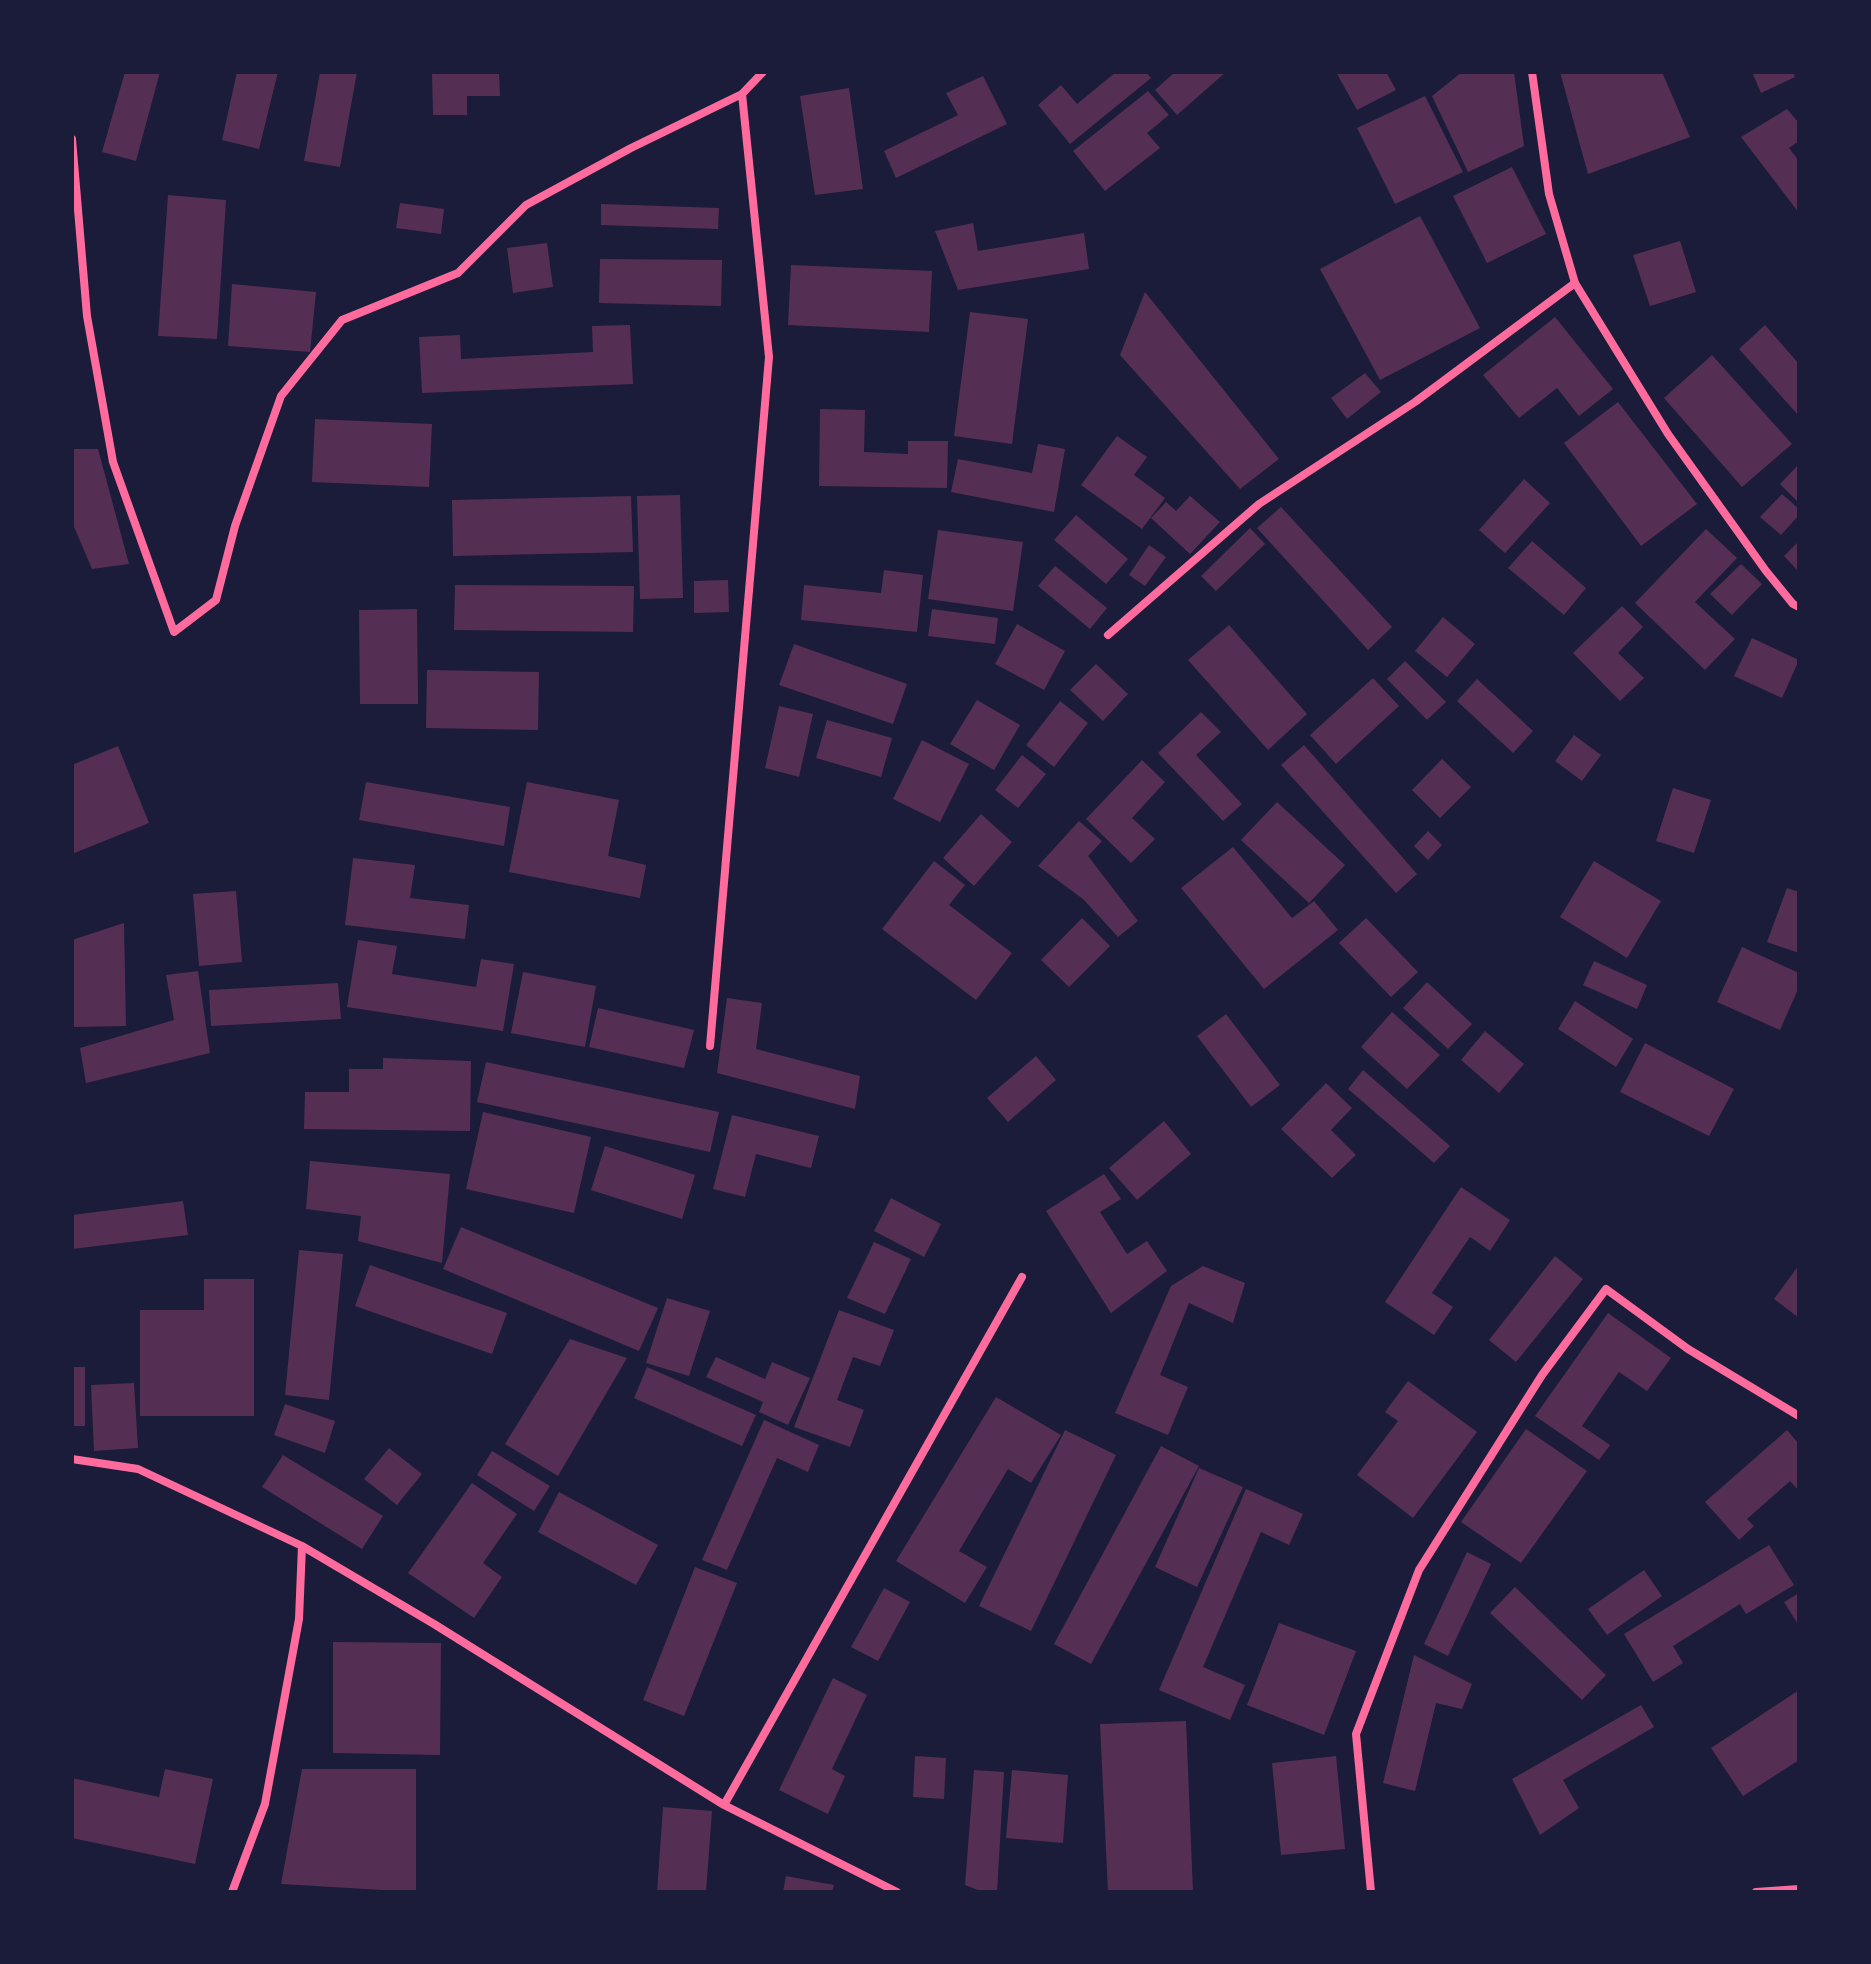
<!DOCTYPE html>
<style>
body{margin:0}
#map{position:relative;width:1871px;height:1964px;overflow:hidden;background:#1b1b3a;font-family:"Crimson Pro",serif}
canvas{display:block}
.frame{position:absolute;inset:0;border:74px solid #1b1b3a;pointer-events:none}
</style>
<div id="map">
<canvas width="1871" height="1964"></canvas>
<div class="frame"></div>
</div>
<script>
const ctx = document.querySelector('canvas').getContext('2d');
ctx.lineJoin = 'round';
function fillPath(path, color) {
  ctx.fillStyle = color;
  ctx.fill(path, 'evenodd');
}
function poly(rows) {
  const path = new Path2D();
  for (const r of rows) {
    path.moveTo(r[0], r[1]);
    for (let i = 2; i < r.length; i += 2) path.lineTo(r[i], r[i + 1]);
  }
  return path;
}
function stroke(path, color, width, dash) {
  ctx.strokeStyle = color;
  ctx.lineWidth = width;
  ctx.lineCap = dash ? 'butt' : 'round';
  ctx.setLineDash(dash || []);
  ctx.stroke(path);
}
const building = poly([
 [125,72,160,72,136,161,102,152],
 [237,72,278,72,259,149,222,140],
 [320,72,357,72,340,167,304,161],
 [432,72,499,72,500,96,467,96,467,115,433,115],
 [1116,72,1146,72,1151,78,1070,144,1038,105,1061,85,1077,104],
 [1175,72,1226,72,1177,115,1155,90],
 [1336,72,1386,72,1396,90,1357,110],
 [1462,72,1514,72,1524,146,1468,172,1432,96],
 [1560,72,1662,72,1690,137,1588,174],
 [1752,72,1793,72,1795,77,1761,93],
 [983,76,1007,124,896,178,884,151,958,115,946,93],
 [849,88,863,189,815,195,800,96],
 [1148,91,1169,115,1147,133,1160,148,1105,191,1073,151],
 [1425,96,1463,172,1395,204,1357,128],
 [1787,109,1799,123,1799,141,1789,148,1799,161,1799,213,1741,137],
 [1512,167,1546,234,1487,263,1453,196],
 [168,195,226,200,217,339,158,336],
 [400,203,444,209,441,234,396,228],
 [601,204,719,208,718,229,601,225],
 [1420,216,1480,328,1380,380,1320,269],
 [973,223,978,251,1084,233,1089,269,958,290,935,231],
 [1680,241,1696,292,1650,306,1633,255],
 [547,243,553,287,513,293,507,248],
 [600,259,722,260,721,306,599,303],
 [791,265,932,271,929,332,788,325],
 [232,284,316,292,310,352,228,346],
 [1145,292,1279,459,1240,489,1120,355],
 [970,312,1028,319,1012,444,954,436],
 [1555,317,1613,389,1579,416,1557,388,1519,418,1483,375],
 [630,325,633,384,422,393,419,337,460,335,461,359,593,352,592,326],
 [1765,325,1799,364,1799,416,1739,349],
 [1712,355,1792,444,1742,487,1664,398],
 [1365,373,1381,392,1347,419,1331,398],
 [1618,402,1697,504,1641,546,1564,443],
 [820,409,865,410,864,452,908,454,908,441,948,441,947,488,819,486],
 [315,419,432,424,429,487,312,482],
 [1117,436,1147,457,1134,475,1165,498,1142,529,1081,485],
 [1038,444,1065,449,1054,512,951,492,958,459,1032,473],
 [72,449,98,449,129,564,92,569,72,522],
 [1799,464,1799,503,1780,484],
 [1524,479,1550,503,1505,553,1479,530],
 [1782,494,1799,509,1799,515,1781,535,1760,517],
 [680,495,683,598,640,599,637,496],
 [631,496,633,552,453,556,452,500],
 [1190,496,1220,522,1190,554,1151,518,1166,502,1176,511],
 [1281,507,1392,627,1368,650,1257,528],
 [1076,515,1128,559,1106,584,1054,540],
 [1250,528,1265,544,1216,591,1201,576],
 [1706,529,1737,558,1695,602,1735,639,1705,670,1635,603],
 [938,530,1023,542,1013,611,928,599],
 [1532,541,1586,588,1564,615,1508,568],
 [1799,541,1799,572,1784,556],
 [1149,545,1166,557,1145,586,1129,575],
 [1741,564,1762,584,1732,615,1710,594],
 [1055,566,1107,608,1090,629,1038,586],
 [884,570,923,575,917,632,801,620,804,585,881,593],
 [728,580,729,612,694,613,694,581],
 [455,585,634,586,633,632,454,630],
 [1622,606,1643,627,1618,653,1644,678,1620,701,1573,653],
 [417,609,418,704,360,704,359,610],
 [932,609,998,618,995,644,928,636],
 [1443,617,1475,644,1447,677,1415,651],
 [1017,624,1065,651,1044,690,995,664],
 [1229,625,1307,714,1268,750,1188,660],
 [1752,638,1799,660,1782,698,1734,676],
 [794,644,907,684,893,724,779,685],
 [1405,661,1446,702,1427,720,1387,679],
 [1096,664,1128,694,1103,721,1070,690],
 [427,670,539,672,538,730,426,728],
 [1373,678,1399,706,1336,764,1310,735],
 [1477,679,1533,731,1513,753,1457,701],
 [977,700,1020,725,994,770,950,744],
 [1060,701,1088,723,1054,767,1026,745],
 [779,706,813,714,799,777,765,768],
 [1201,712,1221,732,1196,755,1242,804,1223,821,1158,753],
 [827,720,892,738,881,777,816,758],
 [1574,735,1601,755,1582,781,1555,761],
 [922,740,969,764,940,822,893,799],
 [1304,745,1417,874,1396,893,1281,765],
 [118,746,149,823,72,854,72,765],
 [1022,755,1046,774,1018,808,995,790],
 [1442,759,1471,787,1440,818,1412,790],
 [1142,760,1165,782,1132,818,1155,839,1131,863,1086,819],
 [366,782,510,807,504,846,359,820],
 [527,782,619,800,608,856,646,865,640,898,509,872],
 [1673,788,1711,800,1694,853,1656,841],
 [1277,802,1345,865,1309,903,1241,840],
 [981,814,1012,842,974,886,943,858],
 [1079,821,1102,841,1088,856,1138,921,1118,937,1083,899,1038,866],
 [1428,831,1442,845,1428,860,1414,846],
 [1233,847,1292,918,1314,901,1338,930,1264,989,1181,888],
 [353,858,415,865,410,898,469,905,465,939,345,925],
 [934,861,965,885,949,905,1012,953,976,1000,882,929],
 [1594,861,1661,901,1627,958,1560,917],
 [1787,888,1799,892,1799,953,1767,942],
 [236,891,242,962,199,966,193,894],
 [1082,918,1110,946,1069,987,1041,960],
 [1366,918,1418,972,1391,997,1339,943],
 [124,923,126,1026,72,1027,72,940],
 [358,940,397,946,392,974,476,987,481,959,514,964,503,1031,347,1007],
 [1742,947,1799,973,1799,987,1780,1030,1717,1002],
 [1594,961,1647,985,1637,1009,1583,985],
 [198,971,210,1053,86,1083,80,1048,174,1020,166,975],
 [523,972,596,986,585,1047,511,1033],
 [1427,982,1472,1024,1448,1049,1403,1008],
 [338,983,341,1019,211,1026,209,990],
 [727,998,762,1003,756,1049,860,1076,855,1109,717,1073],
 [1575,1001,1633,1039,1616,1067,1558,1029],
 [598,1008,694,1030,684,1068,589,1047],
 [1392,1012,1440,1055,1407,1089,1361,1047],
 [1226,1014,1280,1085,1251,1107,1197,1036],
 [1485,1031,1524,1064,1499,1093,1461,1060],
 [1645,1043,1734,1089,1709,1136,1620,1092],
 [1036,1056,1056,1080,1008,1122,987,1098],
 [383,1058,471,1061,470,1131,304,1129,305,1092,349,1092,349,1069,383,1069],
 [486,1062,719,1112,710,1152,477,1102],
 [1363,1070,1450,1146,1434,1163,1348,1089],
 [1326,1083,1352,1108,1331,1130,1356,1155,1332,1178,1281,1129],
 [483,1112,591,1137,574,1213,466,1189],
 [732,1115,819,1136,811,1168,756,1154,745,1197,713,1189],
 [1164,1121,1191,1154,1137,1200,1109,1168],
 [605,1146,695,1175,682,1219,591,1190],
 [310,1161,450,1174,442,1263,358,1241,361,1216,306,1209],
 [1104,1174,1121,1199,1100,1212,1127,1254,1147,1241,1167,1271,1111,1313,1046,1211],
 [1461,1187,1510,1220,1490,1251,1470,1237,1432,1293,1453,1307,1434,1335,1385,1302],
 [891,1198,941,1224,924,1257,874,1231],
 [183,1201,188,1235,72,1249,72,1215],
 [461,1227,658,1308,639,1351,443,1269],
 [874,1242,911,1259,885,1314,847,1298],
 [299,1250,343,1254,329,1400,285,1395],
 [1555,1256,1583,1279,1516,1362,1489,1340],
 [370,1265,507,1313,492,1354,355,1306],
 [1799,1265,1799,1318,1774,1299],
 [1203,1266,1245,1283,1233,1323,1189,1303,1160,1375,1188,1387,1168,1435,1115,1413,1171,1286],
 [204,1279,254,1279,254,1416,140,1416,140,1310,204,1310],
 [667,1298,710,1311,689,1376,646,1363],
 [839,1310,894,1330,880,1366,853,1357,837,1400,864,1410,850,1447,794,1427],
 [1608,1313,1671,1358,1647,1391,1619,1372,1582,1426,1610,1445,1599,1460,1535,1416],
 [570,1339,627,1358,558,1476,505,1444],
 [716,1357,765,1379,772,1362,810,1378,788,1425,759,1412,763,1402,706,1377],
 [72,1367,85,1367,85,1426,72,1426],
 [647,1367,756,1415,742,1446,634,1398],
 [1408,1381,1477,1432,1413,1518,1357,1475,1398,1421,1385,1412],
 [134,1383,138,1448,94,1451,91,1385],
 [996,1397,1061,1435,1031,1483,1008,1469,959,1551,987,1567,965,1603,896,1561],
 [285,1404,335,1421,325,1453,274,1435],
 [764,1420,819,1445,808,1472,777,1458,727,1570,702,1560],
 [1526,1429,1587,1471,1521,1563,1461,1522],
 [1065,1430,1116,1455,1031,1631,979,1606],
 [1787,1430,1799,1444,1799,1491,1790,1481,1747,1519,1754,1526,1739,1540,1705,1502],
 [1161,1446,1199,1466,1091,1664,1054,1644],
 [389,1448,422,1474,397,1505,364,1479],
 [492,1451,550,1486,534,1511,477,1475],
 [283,1455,383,1516,362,1549,262,1487],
 [1199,1468,1243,1487,1197,1587,1155,1567],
 [472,1483,517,1514,483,1563,502,1577,474,1618,408,1573],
 [1246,1489,1303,1514,1289,1545,1261,1532,1203,1667,1245,1685,1230,1720,1159,1690],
 [559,1492,658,1545,636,1585,538,1532],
 [1769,1545,1794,1585,1746,1614,1740,1604,1673,1646,1683,1663,1653,1682,1624,1634],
 [1467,1552,1491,1564,1448,1656,1424,1644],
 [695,1567,737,1583,684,1716,643,1700],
 [1644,1570,1662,1596,1607,1635,1588,1609],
 [1515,1587,1606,1675,1582,1700,1490,1613],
 [884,1588,910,1602,878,1661,851,1647],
 [1799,1593,1799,1626,1784,1602],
 [1279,1623,1356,1651,1324,1735,1247,1705],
 [333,1642,441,1643,440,1755,333,1753],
 [1414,1655,1472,1684,1462,1709,1436,1703,1415,1791,1383,1783],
 [833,1678,867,1695,832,1769,845,1776,828,1814,779,1790],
 [1799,1690,1799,1760,1743,1796,1711,1748],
 [1641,1705,1654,1727,1563,1780,1579,1808,1540,1835,1512,1779],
 [1186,1721,1193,1892,1108,1892,1100,1724],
 [915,1756,946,1758,944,1799,913,1797],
 [1336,1756,1345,1849,1281,1855,1272,1763],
 [165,1769,213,1779,195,1864,72,1838,72,1778,159,1797],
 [302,1769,416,1769,416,1892,281,1884],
 [974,1770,1004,1772,997,1892,983,1892,965,1885],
 [1012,1770,1068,1775,1063,1843,1006,1838],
 [663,1807,712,1811,706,1892,657,1892],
 [786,1876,834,1885,832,1892,783,1892]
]);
const minor = poly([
 [1532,72,1549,194,1575,283,1668,434,1766,571,1793,604,1799,607],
 [72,139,87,316,113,462,174,632,216,600,235,526,281,396,342,320,458,273,526,205,631,148,742,94,763,72],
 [1108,635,1259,504,1415,402,1575,283],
 [710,1046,769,357,742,94],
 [72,1459,138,1469,302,1546,299,1619,265,1804,232,1892],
 [302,1546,434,1624,724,1805,897,1892],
 [724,1805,1022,1277],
 [1371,1892,1356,1734,1419,1570,1542,1375,1606,1289,1688,1349,1799,1416],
 [1756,1892,1799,1889]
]);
fillPath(building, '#542f53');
stroke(minor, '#ff6b9d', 8);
</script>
